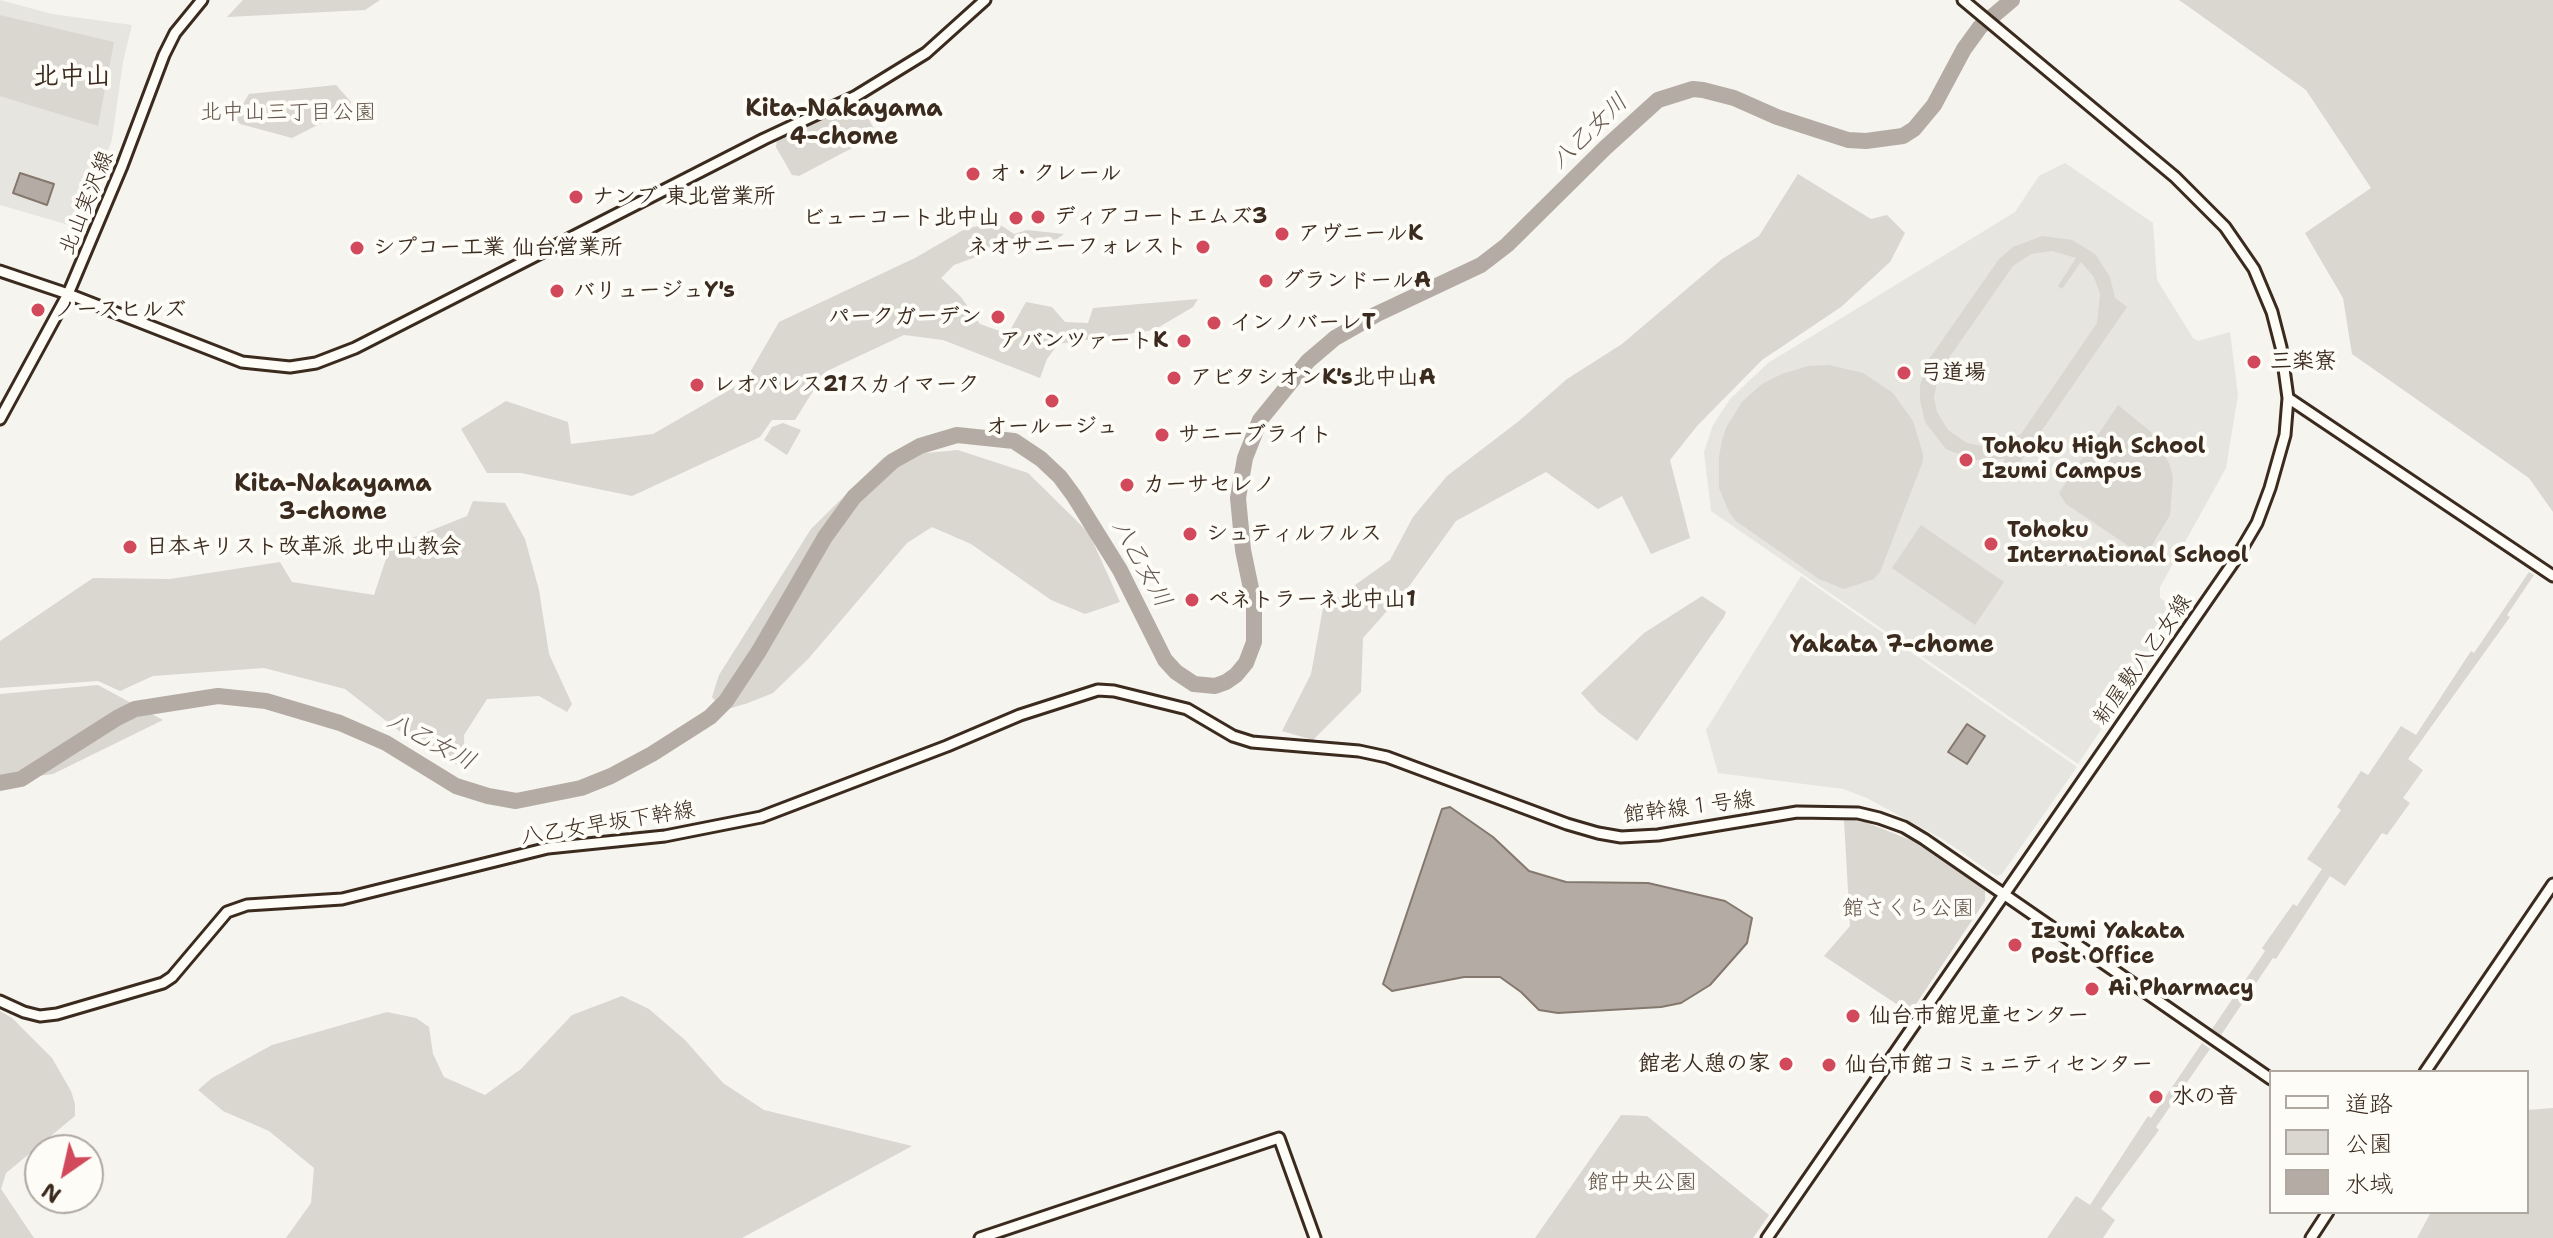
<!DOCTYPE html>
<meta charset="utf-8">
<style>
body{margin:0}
#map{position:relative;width:2553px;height:1238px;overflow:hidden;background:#f5f4ee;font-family:"Shantell Sans","Klee One",sans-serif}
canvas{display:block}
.legend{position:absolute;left:2269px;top:1070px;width:260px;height:144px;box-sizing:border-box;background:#fdfcf7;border:2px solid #afa8a0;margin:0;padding:10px 14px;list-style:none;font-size:24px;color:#3b2a1e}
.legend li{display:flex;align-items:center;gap:16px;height:40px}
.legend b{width:40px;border:2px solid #afa8a0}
.north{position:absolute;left:24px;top:1134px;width:80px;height:80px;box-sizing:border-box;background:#fdfcf7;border:2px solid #afa8a0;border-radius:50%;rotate:214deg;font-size:22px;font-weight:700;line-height:32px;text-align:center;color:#3b2a1e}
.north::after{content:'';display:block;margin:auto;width:28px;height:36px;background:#d1495b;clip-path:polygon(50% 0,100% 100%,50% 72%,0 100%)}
</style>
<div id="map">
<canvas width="2553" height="1238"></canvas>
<ul class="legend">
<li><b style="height:10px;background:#fdfcf7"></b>道路</li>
<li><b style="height:22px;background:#dad6d0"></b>公園</li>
<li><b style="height:22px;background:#b4aca4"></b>水域</li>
</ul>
<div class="north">N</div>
</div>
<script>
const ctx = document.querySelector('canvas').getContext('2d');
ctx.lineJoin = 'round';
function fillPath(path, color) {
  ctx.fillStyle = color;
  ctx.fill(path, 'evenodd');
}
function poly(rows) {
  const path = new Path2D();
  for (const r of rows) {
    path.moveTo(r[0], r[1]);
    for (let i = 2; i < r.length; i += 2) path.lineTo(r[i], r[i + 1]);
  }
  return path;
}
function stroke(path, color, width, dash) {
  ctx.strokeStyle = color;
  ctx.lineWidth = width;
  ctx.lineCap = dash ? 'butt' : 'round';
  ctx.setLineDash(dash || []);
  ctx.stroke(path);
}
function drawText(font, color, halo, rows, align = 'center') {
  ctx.font = font + ' "Shantell Sans","Klee One",sans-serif';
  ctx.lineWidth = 8;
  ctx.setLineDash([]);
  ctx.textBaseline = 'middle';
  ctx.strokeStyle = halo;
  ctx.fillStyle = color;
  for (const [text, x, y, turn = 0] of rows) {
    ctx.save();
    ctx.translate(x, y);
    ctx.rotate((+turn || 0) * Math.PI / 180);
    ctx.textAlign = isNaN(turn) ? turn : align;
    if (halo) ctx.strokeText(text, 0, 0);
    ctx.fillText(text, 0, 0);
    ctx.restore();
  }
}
const built = poly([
 [0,0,52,14,132,25,123,62,112,139,85,225,79,228,0,205],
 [2065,163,2153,223,2157,280,2193,338,2198,341,2230,332,2238,395,2226,468,2160,587,2160,598,2180,612,2078,764,1711,511,1704,452,1713,425,1730,399,1768,363,2015,212,2039,176],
 [1801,576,2077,767,2002,874,1996,876,1944,840,1867,798,1843,789,1718,773,1706,730]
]);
const green = poly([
 [243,0,380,0,365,10,227,17],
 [2179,0,2553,0,2553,512,2529,478,2352,354,2343,298,2305,233,2371,188,2306,90],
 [0,15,114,42,98,126,0,96],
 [336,85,351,102,349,109,292,138,240,124,235,117,249,94],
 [859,100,877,135,799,176,792,175,776,147,777,140],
 [1798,174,1871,219,1887,215,1905,233,1890,262,1841,307,1762,360,1697,426,1670,460,1690,538,1651,554,1622,496,1598,509,1546,472,1456,521,1410,585,1363,638,1361,692,1313,740,1282,731,1311,674,1323,608,1390,560,1413,517,1447,476,1519,421,1567,379,1622,344,1722,259,1759,236],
 [996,222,1014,234,1027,230,1064,234,1057,239,1045,241,994,243,979,256,954,265,941,278,961,297,980,324,1008,334,1026,302,1052,307,1065,322,1088,323,1093,308,1198,299,1193,307,1154,330,1058,344,1047,359,1040,378,943,340,904,335,825,372,795,420,772,420,760,437,632,496,521,473,487,473,461,429,506,401,568,422,571,444,653,434,745,381,779,322,915,258,965,229],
 [2042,236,2072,240,2095,254,2110,277,2115,298,2127,307,2013,472,2002,464,2005,459,1974,460,1946,449,1925,422,1920,400,1920,386,1927,362,1999,259,2013,247],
 [2052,251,2076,258,2058,286,2062,289,2081,262,2094,277,2100,294,2097,323,2021,434,1997,445,1982,446,1967,443,1948,430,1937,412,1934,397,1939,372,2013,266,2031,254],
 [1829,365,1863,373,1893,393,1913,421,1923,454,1923,461,1880,572,1874,579,1844,589,1819,579,1736,521,1729,512,1719,488,1719,457,1722,440,1727,426,1742,402,1762,384,1782,374,1808,366],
 [2118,405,2151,432,2169,463,2173,477,2170,515,2145,557,2066,504,2059,493],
 [783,423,801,430,787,455,764,440,772,427],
 [958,450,1028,473,1089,533,1120,602,1085,614,1051,600,971,544,932,527,907,543,809,658,773,693,748,703,728,709,721,707,712,697,719,675,811,529,884,457],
 [473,501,505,503,525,539,539,590,549,654,572,704,567,712,539,696,487,699,464,735,465,769,416,744,345,689,264,668,153,676,120,691,98,681,0,688,0,641,93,578,170,579,280,562,292,582,374,595,390,547,467,516],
 [1921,525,2004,582,1975,625,1892,568],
 [2529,572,2534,575,2507,615,2510,617,2408,759,2423,770,2403,798,2410,803,2387,835,2382,833,2345,886,2330,876,2276,959,2273,958,2221,1035,2212,1029,2265,951,2262,948,2293,904,2297,906,2322,869,2307,859,2341,810,2337,807,2361,771,2368,775,2401,726,2416,735,2471,651,2474,653],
 [1702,596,1726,612,1724,617,1637,741,1598,712,1581,693,1644,633],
 [98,685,163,720,53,774,0,781,0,694],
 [1844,820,1865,822,1913,841,1985,890,1985,901,1910,1013,1824,956,1850,926],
 [622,996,649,1009,685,1040,723,1083,764,1110,912,1146,742,1238,286,1238,311,1203,314,1168,269,1131,223,1111,198,1090,212,1078,272,1045,387,1012,416,1018,429,1027,433,1054,444,1077,485,1095,521,1069,572,1015],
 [0,1011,12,1018,52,1058,71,1091,75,1104,75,1116,6,1173,1,1189,34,1238,0,1238],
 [2202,1043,2210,1049,2156,1127,2159,1130,2101,1209,2115,1220,2103,1238,2047,1238,2076,1196,2090,1205,2148,1116,2151,1118],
 [2553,1108,2553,1238,2417,1238,2431,1212,2527,1212,2527,1110],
 [1621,1115,1647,1116,1769,1215,1753,1238,1535,1238]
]);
const water = poly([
 [20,173,54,184,47,205,13,193,20,173],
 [1967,724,1985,736,1967,764,1948,752,1967,724],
 [1450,807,1493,837,1529,871,1566,882,1648,883,1725,901,1752,918,1747,943,1710,985,1681,1003,1661,1007,1558,1013,1539,1010,1521,992,1500,977,1464,977,1392,991,1383,984,1442,809,1450,807]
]);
const river = poly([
 [0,783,21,779,117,718,135,709,218,696,266,701,340,723,386,743,456,786,488,796,516,801,581,788,611,776,652,754,710,717,726,701,759,651,825,537,854,497,893,461,920,446,957,435,1014,441,1041,459,1060,477,1074,496,1120,570,1165,660,1176,672,1194,684,1215,686,1226,682,1236,675,1246,663,1254,642,1254,603,1243,550,1238,498,1245,458,1260,420,1308,361,1335,338,1377,314,1481,265,1507,245,1605,148,1658,100,1693,89,1703,90,1734,98,1777,117,1848,140,1866,141,1903,136,1914,129,1934,105,1964,49,1980,27,2012,0]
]);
const tertiary = poly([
 [0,271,68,294,242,362,290,367,316,363,355,348,764,139,856,96,926,53,985,0],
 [2288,398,2553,576],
 [0,419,68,294,122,166,164,55,175,33,202,0],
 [0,1001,24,1012,40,1016,57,1014,163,983,172,977,227,912,247,905,342,899,548,848,665,836,761,817,947,746,1020,715,1098,690,1114,691,1187,709,1233,736,1252,742,1359,751,1387,757,1567,824,1598,833,1621,837,1658,835,1797,812,1858,813,1879,818,1904,827,1924,839,2271,1079],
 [2425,1072,2553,884],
 [980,1238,1279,1138,1315,1238],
 [1767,1238,2237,557,2257,523,2270,488,2285,435,2288,398,2281,347,2272,312,2254,269,2225,227,2175,177,1963,0],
 [2311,1238,2328,1212]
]);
const markers = [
 [973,174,8,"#d1495b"],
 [576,197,8,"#d1495b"],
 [1038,217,8,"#d1495b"],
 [1016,218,8,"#d1495b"],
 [1282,234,8,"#d1495b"],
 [1203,247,8,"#d1495b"],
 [357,248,8,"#d1495b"],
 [1266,281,8,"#d1495b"],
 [557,291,8,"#d1495b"],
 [38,310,8,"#d1495b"],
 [998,317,8,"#d1495b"],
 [1214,323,8,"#d1495b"],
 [1184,341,8,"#d1495b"],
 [2254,362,8,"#d1495b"],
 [1904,373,8,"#d1495b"],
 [1174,378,8,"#d1495b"],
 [697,385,8,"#d1495b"],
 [1052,401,8,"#d1495b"],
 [1162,435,8,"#d1495b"],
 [1966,460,8,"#d1495b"],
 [1127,485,8,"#d1495b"],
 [1190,534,8,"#d1495b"],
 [1991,544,8,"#d1495b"],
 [130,547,8,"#d1495b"],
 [1192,600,8,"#d1495b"],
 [2015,945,8,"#d1495b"],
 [2092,989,8,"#d1495b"],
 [1853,1016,8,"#d1495b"],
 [1786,1064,8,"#d1495b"],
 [1829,1065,8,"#d1495b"],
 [2156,1097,8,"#d1495b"]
];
const parkNames = [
 ["北中山三丁目公園",288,113],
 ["館さくら公園",1908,909],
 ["館中央公園",1642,1183]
];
const poiNames = [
 ["オ・クレール",989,174],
 ["ナンブ 東北営業所",592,197],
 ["ディアコートエムズ3",1054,217],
 ["ビューコート北中山",1000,218,"right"],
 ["アヴニールK",1298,234],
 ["ネオサニーフォレスト",1187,247,"right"],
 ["シプコー工業 仙台営業所",373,248],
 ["グランドールA",1282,281],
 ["バリュージュY's",573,291],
 ["ノースヒルズ",54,310],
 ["パークガーデン",982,317,"right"],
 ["インノバーレT",1230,323],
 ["アバンツァートK",1168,341,"right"],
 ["三楽寮",2270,362],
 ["弓道場",1920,373],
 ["アビタシオンK's北中山A",1190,378],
 ["レオパレス21スカイマーク",713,385],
 ["オールージュ",1052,427,"center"],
 ["サニーブライト",1178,435],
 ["Tohoku High School",1982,447],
 ["Izumi Campus",1982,472],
 ["カーサセレノ",1143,485],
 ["Tohoku",2007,531],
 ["International School",2007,556],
 ["シュティルフルス",1206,534],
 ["日本キリスト改革派 北中山教会",146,547],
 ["ペネトラーネ北中山1",1208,600],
 ["Izumi Yakata",2031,932],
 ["Post Office",2031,957],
 ["Ai Pharmacy",2108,989],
 ["仙台市館児童センター",1869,1016],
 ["館老人憩の家",1770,1064,"right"],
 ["仙台市館コミュニティセンター",1845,1065],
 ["水の音",2172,1097]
];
const streetNames = [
 ["北山実沢線",87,203,-68],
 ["新屋敷八乙女線",2143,660,-55],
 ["館幹線１号線",1689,808,-7],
 ["八乙女早坂下幹線",608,824,-9]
];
const neighbourhoodNames = [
 ["Kita-Nakayama",844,110],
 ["4-chome",844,138],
 ["Kita-Nakayama",333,485],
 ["3-chome",333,513],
 ["Yakata 7-chome",1892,646]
];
const waterNames = [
 ["八乙女川",1590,132,-44],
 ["八乙女川",1141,564,61],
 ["八乙女川",431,742,28]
];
const quarterNames = [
 ["北中山",72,77]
];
fillPath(built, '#e7e5df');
fillPath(green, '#dad6d0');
fillPath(water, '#b4aca4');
stroke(water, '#84786e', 2);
stroke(river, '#b4aca4', 16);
stroke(tertiary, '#3b2a1e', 15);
stroke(tertiary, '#fdfcf7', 9);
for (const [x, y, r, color] of markers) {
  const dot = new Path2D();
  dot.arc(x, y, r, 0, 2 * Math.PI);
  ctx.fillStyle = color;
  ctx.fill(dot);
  stroke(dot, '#fdfcf7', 3);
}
drawText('22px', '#63554a', '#fdfcf7', parkNames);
drawText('bold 22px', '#3b2a1e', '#fdfcf7', poiNames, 'left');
drawText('22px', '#3b2a1e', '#fdfcf7', streetNames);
drawText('bold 24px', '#3b2a1e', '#fdfcf7', neighbourhoodNames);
drawText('italic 24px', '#65584d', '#fdfcf7', waterNames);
drawText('bold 26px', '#3b2a1e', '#fdfcf7', quarterNames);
</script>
